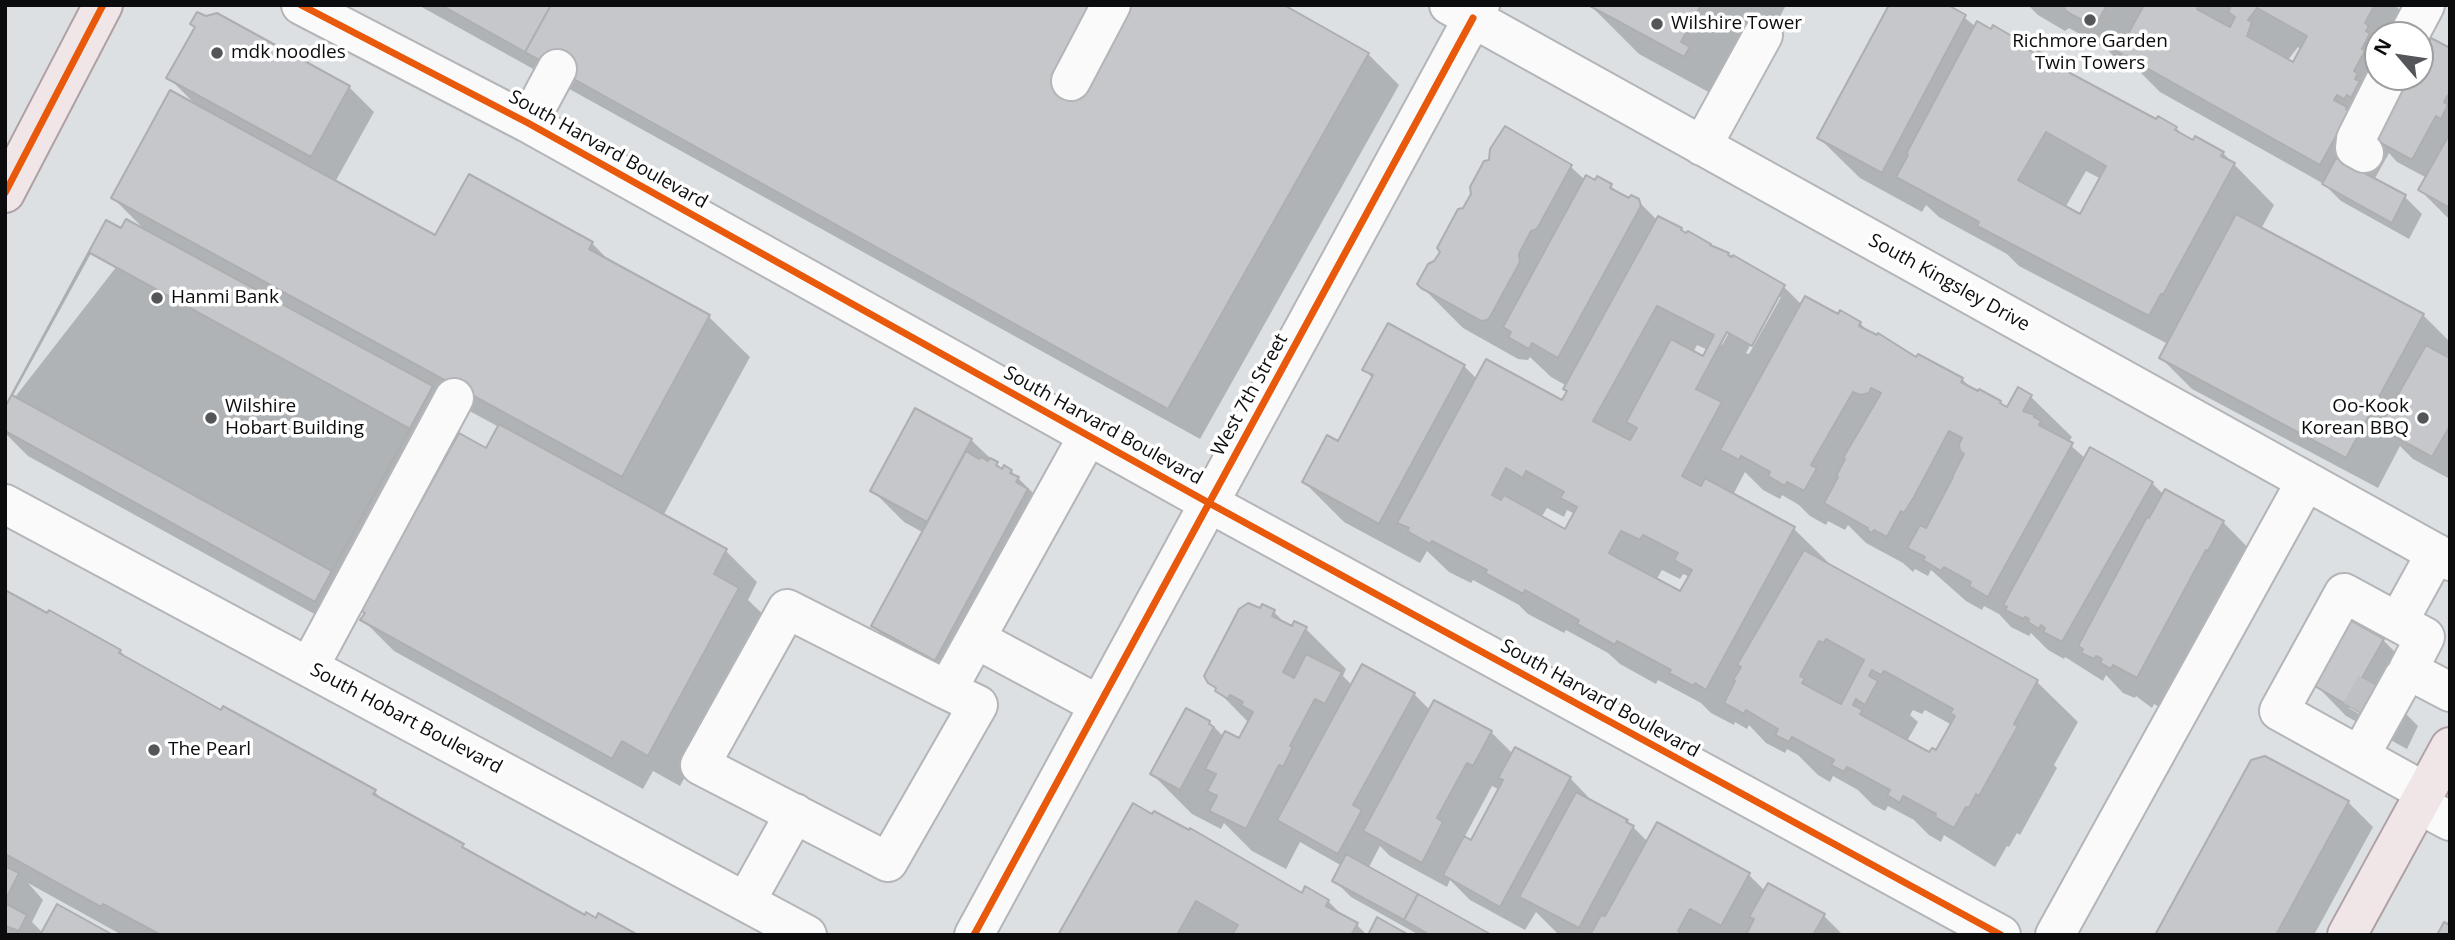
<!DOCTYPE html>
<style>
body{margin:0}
#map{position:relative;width:2455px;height:940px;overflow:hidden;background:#dde0e3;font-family:"Open Sans",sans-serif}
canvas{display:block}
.frame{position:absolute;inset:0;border:7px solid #0b0c0e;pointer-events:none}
.north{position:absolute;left:2364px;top:21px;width:70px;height:70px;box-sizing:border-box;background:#fff;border:2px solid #9d9e9f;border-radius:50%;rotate:299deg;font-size:19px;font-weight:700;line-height:28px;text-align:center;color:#0b0c0e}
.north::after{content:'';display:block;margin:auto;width:24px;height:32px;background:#545659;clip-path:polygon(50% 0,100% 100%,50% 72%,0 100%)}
</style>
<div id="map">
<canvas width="2455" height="940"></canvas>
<div class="frame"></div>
<div class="north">N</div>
</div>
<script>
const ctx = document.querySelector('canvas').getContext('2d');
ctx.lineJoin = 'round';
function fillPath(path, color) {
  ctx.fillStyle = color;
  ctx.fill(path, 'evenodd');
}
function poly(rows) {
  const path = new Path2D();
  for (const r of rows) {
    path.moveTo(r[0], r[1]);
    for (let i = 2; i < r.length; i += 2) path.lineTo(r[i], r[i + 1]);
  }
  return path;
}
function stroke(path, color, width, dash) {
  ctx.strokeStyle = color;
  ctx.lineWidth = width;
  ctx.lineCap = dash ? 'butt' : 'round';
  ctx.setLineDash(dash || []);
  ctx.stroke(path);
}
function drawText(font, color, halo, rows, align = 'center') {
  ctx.font = font + ' "Open Sans",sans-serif';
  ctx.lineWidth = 7;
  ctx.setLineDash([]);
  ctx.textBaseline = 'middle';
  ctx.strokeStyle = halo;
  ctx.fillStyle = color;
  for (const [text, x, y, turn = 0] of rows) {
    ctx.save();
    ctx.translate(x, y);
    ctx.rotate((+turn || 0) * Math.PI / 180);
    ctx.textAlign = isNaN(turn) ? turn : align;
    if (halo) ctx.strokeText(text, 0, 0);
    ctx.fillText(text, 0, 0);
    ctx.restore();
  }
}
const shadow = poly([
 [418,5,1280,5,1368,54,1399,85,1200,439],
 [1590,5,1786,5,1734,106,1639,54],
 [1891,5,1949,5,1976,27,2019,42,2029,52,2056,62,2068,73,2157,122,2176,128,2187,139,2223,153,2274,205,2261,229,2423,315,2450,342,2447,359,2450,360,2450,479,2413,459,2400,446,2378,488,2192,389,2161,358,2168,344,2019,266,2007,254,1939,217,1926,205,1922,212,1860,178,1819,138],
 [2086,171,2101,179,2080,216,2065,208],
 [2028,5,2395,5,2412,23,2409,35,2378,35,2378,77,2420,77,2420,58,2450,50,2450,220,2420,190,2427,178,2397,162,2389,153,2374,180,2405,197,2422,214,2409,239,2341,201,2324,184,2160,92,2139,71,2116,59,2108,50,2069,28,2065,31,2038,15],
 [2298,47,2302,50,2294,64,2288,60],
 [168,77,349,87,374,112,335,182,436,237,470,177,592,243,613,265,709,317,750,357,663,516,726,551,757,582,748,600,770,621,680,786,653,771,643,789,394,651,363,620,366,614,360,608,347,632,28,456,5,433,5,410,145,230,113,198,196,105],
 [440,395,499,427,486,450,444,465,441,461],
 [1571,167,1585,180,1611,186,1622,197,1638,201,1657,220,1658,218,1681,230,1687,235,1689,233,1784,287,1802,305,1860,323,1870,334,1917,360,1962,379,1973,390,2000,402,2008,410,2018,390,2031,397,2072,437,2068,443,2086,459,2152,483,2164,495,2223,522,2263,563,2178,717,2154,704,2152,708,2136,696,2135,698,2123,693,2106,675,2103,681,2065,657,2064,659,2048,650,2031,633,2029,636,2011,627,1999,614,1984,606,1982,610,1966,601,1931,570,1928,576,1915,569,1913,572,1903,563,1866,543,1848,525,1845,530,1828,521,1826,525,1810,516,1799,505,1782,495,1780,499,1763,490,1745,472,1733,495,1794,529,1834,568,2037,682,2078,722,2054,765,2057,768,2020,835,2017,833,2009,847,2007,846,1995,867,1944,835,1941,842,1929,835,1914,820,1888,806,1885,811,1873,805,1858,790,1833,776,1830,782,1818,775,1798,755,1787,749,1785,753,1766,743,1749,725,1747,729,1735,722,1734,725,1711,713,1701,703,1658,680,1656,684,1620,664,1608,653,1566,630,1564,633,1528,614,1519,605,1473,580,1471,583,1449,572,1427,551,1420,563,1344,522,1304,482,1339,443,1373,379,1365,370,1389,325,1464,366,1477,379,1562,402,1568,392,1567,386,1551,377,1530,357,1528,360,1518,359,1463,328,1419,284],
 [1777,297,1781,297,1749,354,1746,353],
 [1730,323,1733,325,1722,345,1719,342],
 [1697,345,1708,350,1704,359,1693,353],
 [1547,508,1564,517,1567,510,1575,514,1566,531,1541,518],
 [1662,570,1680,579,1683,574,1690,577,1681,594,1656,580],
 [1913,710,1922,714,1925,710,1952,725,1936,752,1930,754,1907,741,1918,722,1910,715],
 [971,440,1003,470,1011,471,1042,502,966,691,905,657,873,626,924,533,904,522,872,490],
 [5,592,120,651,130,661,222,712,375,792,387,804,586,917,634,935,122,935,28,883,43,900,32,922,43,933,110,935,5,935],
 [1263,606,1274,612,1288,626,1306,629,1346,669,1343,676,1352,685,1414,694,1430,710,1491,732,1513,754,1570,778,1595,804,1627,821,1648,842,1658,824,1749,875,1765,891,1823,915,1843,935,1559,935,1536,912,1525,930,1470,900,1450,880,1447,887,1390,856,1380,846,1368,869,1487,935,1419,935,1351,897,1334,880,1342,866,1300,842,1286,869,1252,851,1224,823,1221,829,1192,814,1152,774,1209,722,1224,737,1239,741,1249,723,1209,682],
 [1492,786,1500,790,1472,842,1464,838],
 [2383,640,2414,671,2396,704,2418,726,2407,749,2346,716,2315,684],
 [2349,704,2378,725,2349,708],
 [2348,802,2373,827,2314,935,2157,935],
 [1133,805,1302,895,1328,901,1345,918,1356,924,1367,935,1060,935]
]);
const building = poly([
 [441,5,551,5,525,52,441,5],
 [551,5,1284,5,1369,53,1168,409,525,52,551,5],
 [1588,5,1701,5,1681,42,1690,47,1684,57,1588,5],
 [1889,5,1948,5,1966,15,1882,173,1817,138,1889,5],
 [2062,5,2107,5,2095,27,2067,12,2062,5],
 [2144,5,2199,5,2197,9,2230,27,2235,17,2228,12,2231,5,2375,5,2365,23,2369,26,2366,31,2370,33,2362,49,2365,51,2354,71,2358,73,2355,79,2360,81,2351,98,2347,95,2344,99,2337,95,2334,100,2347,107,2346,109,2350,111,2320,165,2118,52,2144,5],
 [2257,8,2307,36,2293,62,2247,36,2252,22,2248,20,2257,8],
 [197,12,206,16,217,13,350,86,311,157,166,78,195,27,190,24,197,12],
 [1977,21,1991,29,1993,25,2020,41,2018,44,2036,54,2038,51,2057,61,2055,65,2156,119,2158,116,2177,127,2175,130,2193,140,2195,136,2224,152,2221,156,2235,163,2163,295,2161,294,2149,316,1977,226,1979,222,1896,177,1908,155,1906,154,1977,21],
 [2046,132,2106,166,2080,214,2018,180,2046,132],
 [2431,38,2450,48,2450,92,2444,102,2448,105,2441,119,2436,116,2412,160,2370,137,2395,77,2420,77,2420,56,2431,38],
 [170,90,435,235,469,174,593,242,589,249,710,315,622,477,111,198,170,90],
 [1505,126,1572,165,1537,229,1531,231,1519,254,1520,262,1490,317,1487,320,1481,321,1421,288,1417,284,1428,264,1434,261,1440,252,1437,248,1458,209,1463,208,1471,194,1470,187,1484,161,1489,160,1490,149,1505,126],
 [2450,133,2450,208,2418,190,2450,133],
 [2336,158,2406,195,2392,223,2322,184,2336,158],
 [1586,175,1595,180,1597,176,1612,184,1610,188,1629,198,1631,195,1639,199,1641,206,1558,358,1532,343,1529,349,1508,337,1511,332,1503,327,1586,175],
 [2236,214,2424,314,2346,458,2159,358,2236,214],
 [1658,216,1682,228,1681,230,1686,233,1688,231,1711,244,1710,245,1729,253,1728,255,1732,257,1733,255,1785,285,1752,346,1727,332,1696,389,1722,402,1682,476,1701,486,1705,478,1795,527,1706,690,1695,683,1693,686,1669,673,1671,670,1617,641,1615,645,1577,624,1579,620,1525,590,1523,594,1485,573,1487,570,1432,541,1430,544,1407,531,1409,528,1397,523,1486,359,1562,400,1567,391,1563,389,1658,216],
 [1657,306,1714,335,1703,356,1671,339,1626,422,1637,428,1630,440,1593,421,1657,306],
 [1506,468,1523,478,1526,471,1564,492,1560,498,1577,507,1565,529,1504,495,1501,500,1492,495,1506,468],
 [1621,531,1640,540,1643,535,1678,553,1674,560,1692,570,1680,591,1609,553,1621,531],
 [126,219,433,386,315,602,5,431,5,407,106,220,121,228,126,219],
 [90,253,410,429,332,571,12,395,90,253],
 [1805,296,1838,314,1840,310,1861,322,1859,326,1877,335,1878,333,1916,357,1918,354,1963,378,1961,382,1978,391,1979,389,2001,401,2000,403,2007,407,2018,387,2032,395,2023,411,2035,415,2034,417,2041,421,2039,425,2073,443,1988,597,1969,586,1971,582,1944,567,1941,571,1923,560,1925,557,1907,548,1920,525,1926,528,1953,477,1952,477,1964,454,1960,451,1959,444,1962,438,1949,431,1914,497,1904,513,1901,511,1887,537,1874,530,1872,533,1867,530,1868,528,1824,503,1838,477,1836,476,1845,459,1843,458,1881,393,1871,388,1869,393,1860,395,1853,392,1811,465,1817,468,1804,491,1787,482,1785,486,1768,476,1770,472,1741,456,1739,460,1720,450,1805,296],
 [1388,323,1465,365,1379,524,1302,482,1327,435,1338,441,1373,375,1362,370,1388,323],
 [2426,345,2450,358,2450,426,2432,457,2379,428,2426,345],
 [915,408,972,439,927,522,870,491,915,408],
 [499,424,727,549,714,574,739,588,648,756,622,741,612,759,360,620,365,613,358,609,371,584,374,586,459,433,486,448,499,424],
 [2090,447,2153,482,2062,642,2043,632,2045,628,2041,625,2039,629,2028,622,2029,619,2025,617,2023,619,2005,610,2007,607,2003,605,2090,447],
 [966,451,979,459,981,457,988,461,990,458,998,462,996,465,1002,469,1004,465,1012,470,1010,473,1019,477,1016,482,1028,489,935,661,871,626,966,451],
 [2165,489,2224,521,2208,551,2206,550,2137,678,2113,665,2111,669,2100,663,2102,659,2096,656,2094,659,2081,653,2083,649,2078,646,2147,517,2149,518,2165,489],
 [1804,550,2038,680,2014,724,2018,726,1979,796,1976,794,1969,808,1966,807,1954,828,1935,817,1936,814,1903,796,1900,803,1887,795,1890,790,1847,767,1844,772,1831,765,1834,760,1792,737,1789,742,1775,735,1778,729,1746,710,1744,714,1724,703,1735,681,1733,680,1741,667,1737,665,1804,550],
 [1826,639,1864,660,1841,704,1802,683,1805,679,1800,676,1819,641,1824,643,1826,639],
 [1872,670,1881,675,1884,671,1953,709,1950,713,1955,716,1936,750,1932,748,1929,752,1860,714,1863,710,1853,705,1856,699,1865,705,1878,681,1869,676,1872,670],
 [5,590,47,613,49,610,121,650,119,653,221,710,223,706,376,790,373,794,464,844,462,847,585,915,586,912,596,918,598,913,638,935,161,935,103,904,101,907,5,854,5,590],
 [1248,603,1260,608,1262,604,1275,610,1272,616,1292,626,1294,621,1307,627,1283,672,1294,678,1306,654,1342,672,1325,704,1315,699,1290,746,1293,747,1283,767,1279,765,1246,829,1209,811,1217,796,1207,791,1216,774,1205,769,1225,731,1239,738,1253,712,1241,705,1243,702,1230,695,1228,699,1215,691,1216,688,1208,683,1204,676,1239,609,1248,603],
 [2348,619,2384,639,2362,678,2386,691,2371,719,2313,685,2348,619],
 [1362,664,1415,693,1353,805,1362,810,1338,854,1277,820,1362,664],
 [1434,700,1492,731,1473,766,1467,763,1437,818,1443,822,1422,863,1363,831,1434,700],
 [1186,708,1210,721,1209,724,1214,727,1180,790,1150,774,1186,708],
 [1515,747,1571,777,1500,907,1443,875,1464,836,1471,840,1503,780,1498,778,1515,747],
 [2265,756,2349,801,2276,935,2155,935,2251,760,2265,756],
 [1576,792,1628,820,1626,822,1634,826,1579,928,1519,897,1576,792],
 [1133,803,1152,814,1154,811,1189,830,1190,828,1302,893,1305,886,1329,900,1326,906,1358,923,1351,935,1232,935,1238,925,1196,901,1177,935,1058,935,1133,803],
 [1657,822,1750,873,1721,926,1690,909,1678,931,1683,935,1590,935,1601,915,1605,916,1657,822],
 [1346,854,1418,894,1404,920,1332,881,1346,854],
 [5,866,19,873,5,901,5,866],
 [1768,883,1825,914,1813,935,1746,935,1754,919,1749,917,1768,883],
 [1418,894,1490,934,1489,935,1430,935,1404,920,1418,894],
 [5,903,27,915,19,931,5,926,5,903],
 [57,904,113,935,40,935,57,904],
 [1377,917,1409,935,1368,935,1377,917],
 [2444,922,2450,925,2450,935,2437,935,2444,922]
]);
const minorTunnel = poly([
 [2360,712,2375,685]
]);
const minor = poly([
 [301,5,528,123,1209,503,2001,935],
 [1449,5,2450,561],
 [2409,35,2425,5],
 [1071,81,1111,5],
 [528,123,557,69],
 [1702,146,1763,35],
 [2364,153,2355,148,2356,139,2387,77],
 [5,504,807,935],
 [2398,622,2436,553],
 [976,639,1099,705],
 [309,667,454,398],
 [947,690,978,705,888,862,700,765,787,609,947,690,1088,436],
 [2368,741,2403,678],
 [2425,792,2279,711,2344,593,2425,637,2408,670,2450,692],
 [2418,804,2450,821],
 [746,901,795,813],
 [974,935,1480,5],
 [2055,935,2306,481]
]);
const major = poly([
 [5,193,103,5],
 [2347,935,2450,747]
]);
const cycleway = poly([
 [301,5,528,123,1209,503,2001,935],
 [5,193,103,5],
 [974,935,1473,18]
]);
const markers = [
 [2090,20,7,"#545659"],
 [1657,24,7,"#545659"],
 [217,53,7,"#545659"],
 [157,298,7,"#545659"],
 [211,418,7,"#545659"],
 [2423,418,7,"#545659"],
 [154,750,7,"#545659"]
];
const poiNames = [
 ["Wilshire Tower",1671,24],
 ["Richmore Garden",2090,42,"center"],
 ["Twin Towers",2090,64,"center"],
 ["mdk noodles",231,53],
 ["Hanmi Bank",171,298],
 ["Wilshire",225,407],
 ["Hobart Building",225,429],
 ["Oo-Kook",2409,407,"right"],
 ["Korean BBQ",2409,429,"right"],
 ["The Pearl",168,750]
];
const streetNames = [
 ["South Harvard Boulevard",608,150,29],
 ["South Kingsley Drive",1949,283,29],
 ["West 7th Street",1250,395,-61],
 ["South Harvard Boulevard",1103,426,29],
 ["South Harvard Boulevard",1600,699,29],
 ["South Hobart Boulevard",406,719,28]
];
fillPath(shadow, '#0003');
fillPath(building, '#c6c7ca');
stroke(building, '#adaeb0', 2);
stroke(minorTunnel, '#bec0c3', 38, [38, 19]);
stroke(minor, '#b3b5b8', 42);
stroke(major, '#afa0a4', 42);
stroke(minor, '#fafafb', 38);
stroke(major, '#f0e6e8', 38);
stroke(cycleway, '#e8590c', 7);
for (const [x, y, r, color] of markers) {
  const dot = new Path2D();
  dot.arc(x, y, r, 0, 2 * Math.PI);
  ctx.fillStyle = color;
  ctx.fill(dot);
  stroke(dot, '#fff', 2.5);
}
drawText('19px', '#0b0c0e', '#fff', poiNames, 'left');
drawText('19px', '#0b0c0e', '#fff', streetNames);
</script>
